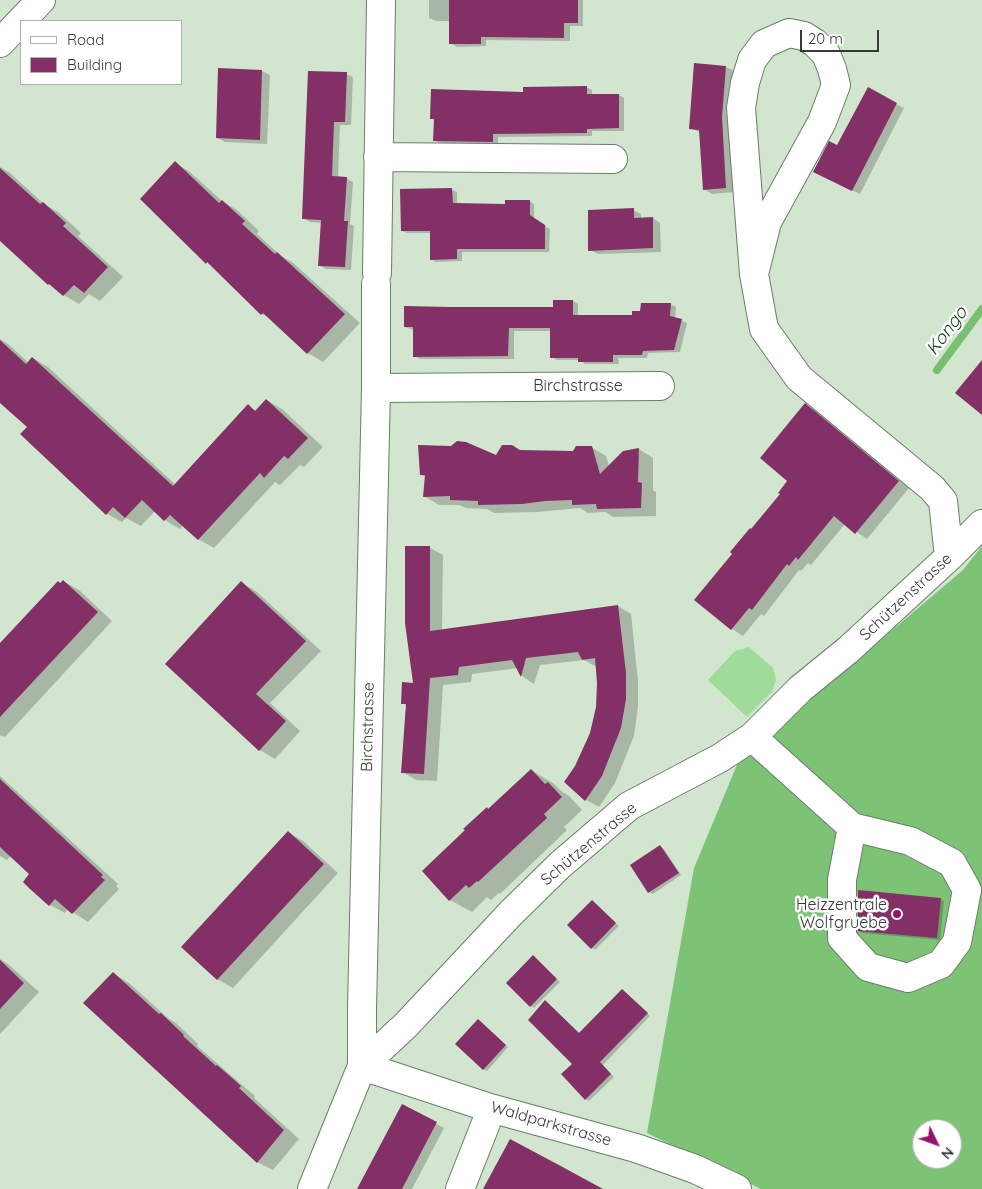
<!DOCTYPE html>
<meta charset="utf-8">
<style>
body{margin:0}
#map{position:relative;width:982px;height:1189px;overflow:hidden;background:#d2e5cf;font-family:Quicksand,sans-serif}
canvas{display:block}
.legend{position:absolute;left:20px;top:20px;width:162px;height:65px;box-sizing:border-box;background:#fff;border:1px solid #aeb1ad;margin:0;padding:6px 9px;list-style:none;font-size:15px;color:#343b33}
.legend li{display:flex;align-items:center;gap:10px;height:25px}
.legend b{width:25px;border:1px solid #aeb1ad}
.north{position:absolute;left:912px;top:1119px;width:50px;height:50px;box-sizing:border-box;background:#fff;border:1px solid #aeb1ad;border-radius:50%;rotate:132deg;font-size:14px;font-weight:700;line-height:20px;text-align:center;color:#343b33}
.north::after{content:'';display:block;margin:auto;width:18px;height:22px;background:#93136e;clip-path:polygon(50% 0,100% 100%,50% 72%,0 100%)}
.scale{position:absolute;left:800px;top:30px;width:79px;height:22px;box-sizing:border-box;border:2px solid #343b33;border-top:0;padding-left:6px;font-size:15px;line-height:18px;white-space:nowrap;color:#343b33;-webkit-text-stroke:4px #fff;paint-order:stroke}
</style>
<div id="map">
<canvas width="982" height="1189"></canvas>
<ul class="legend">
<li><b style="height:6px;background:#fff"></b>Road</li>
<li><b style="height:14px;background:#823066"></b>Building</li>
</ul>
<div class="north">N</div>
<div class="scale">20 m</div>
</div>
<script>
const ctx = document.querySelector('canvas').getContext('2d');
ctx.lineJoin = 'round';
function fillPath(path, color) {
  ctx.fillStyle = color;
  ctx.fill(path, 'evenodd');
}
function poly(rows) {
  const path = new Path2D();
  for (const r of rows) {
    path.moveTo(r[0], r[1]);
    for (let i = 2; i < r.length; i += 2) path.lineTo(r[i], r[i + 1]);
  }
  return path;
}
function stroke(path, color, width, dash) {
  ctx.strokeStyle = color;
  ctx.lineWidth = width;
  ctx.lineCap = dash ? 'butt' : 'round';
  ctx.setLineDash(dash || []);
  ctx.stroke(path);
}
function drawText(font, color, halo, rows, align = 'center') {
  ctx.font = font + ' Quicksand,sans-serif';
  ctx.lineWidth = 5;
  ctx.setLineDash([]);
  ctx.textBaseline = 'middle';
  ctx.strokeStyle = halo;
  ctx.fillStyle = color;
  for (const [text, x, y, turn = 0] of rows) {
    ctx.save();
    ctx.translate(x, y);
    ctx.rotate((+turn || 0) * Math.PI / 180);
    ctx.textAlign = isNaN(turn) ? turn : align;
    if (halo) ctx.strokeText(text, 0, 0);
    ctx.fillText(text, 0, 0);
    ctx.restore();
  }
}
const green = poly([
 [749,647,773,668,776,680,772,692,747,717,708,680,735,651]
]);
const forest = poly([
 [982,546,982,1189,761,1189,647,1133,694,868,739,760,963,570],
 [922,1129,952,1129,952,1159,922,1159]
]);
const shadow = poly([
 [429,0,583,0,583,26,570,26,570,41,486,40,486,46,457,47,450,43,450,21,436,21,429,18],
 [726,67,734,71,730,122,734,192,712,194,704,189,701,133,690,128],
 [262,71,270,75,267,144,225,142,217,138],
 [346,74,353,77,351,125,340,125,338,178,346,178,353,182,350,224,354,226,351,270,326,269,319,265,322,223,310,222,304,218],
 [586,87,592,90,592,95,619,95,624,98,624,131,592,131,592,136,498,137,498,145,440,143,434,140,435,121,431,118],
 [896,104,904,108,860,194,822,176,838,147],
 [175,163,190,172,222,201,237,210,259,231,257,234,281,256,292,262,360,323,323,362,308,353,270,318,262,314],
 [0,167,10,173,44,204,58,212,81,233,78,236,123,277,100,301,89,294,79,304,64,295,0,239],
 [402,190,452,190,457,192,457,205,506,206,529,201,534,204,534,219,550,229,549,252,462,252,462,261,436,262,431,259,431,233,407,233,402,231],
 [633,210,641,214,641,219,653,218,660,223,661,252,598,254,590,250],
 [573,301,578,304,578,316,633,316,670,304,676,307,675,318,687,323,680,352,648,353,647,358,618,358,619,364,585,364,580,360,557,360,552,357,551,331,514,331,514,359,420,359,414,356,414,330,405,327,554,308],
 [0,339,8,344,29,363,33,358,48,367,176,485,248,406,257,411,267,400,282,409,323,447,304,467,300,465,280,485,275,482,214,548,198,539,183,525,180,529,165,520,155,511,141,526,126,518,122,522,107,514,29,427,0,401],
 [805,405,817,412,909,488,867,539,845,524,811,565,808,563,801,571,799,570,764,616,761,614,743,636,732,629,696,600,782,494,789,480],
 [591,447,606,456,609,466,639,449,653,458,653,490,656,492,656,516,613,517,605,512,588,513,580,508,537,512,494,513,487,509,466,508,459,505,439,505,424,496,426,477,421,475,520,451,573,452],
 [430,548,443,555,442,630,618,606,631,614,638,681,638,707,634,736,615,783,599,807,586,800,577,767,591,733,597,707,597,667,584,660,540,665,534,684,522,676,518,668,472,674,471,682,443,685,437,781,416,780,403,772,407,706,403,703,414,684],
 [63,581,79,590,112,621,5,737,0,735,0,645],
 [242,583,257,592,321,651,270,703,300,731,275,759,260,750],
 [531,770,553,783,561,791,569,796,582,810,564,827,567,830,500,894,499,893,491,900,487,897,472,912,450,900,467,830,487,808,489,810],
 [0,776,118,884,116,886,119,889,88,922,68,909,65,913,50,905,31,874,11,856,7,860,0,856],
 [288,832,303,841,338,873,233,988,217,979],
 [660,847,664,849,681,875,653,894,649,892],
 [940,899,944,901,940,940,862,933,859,931],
 [593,901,619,926,595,950,592,948],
 [0,959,8,964,39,992,0,1034],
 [536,959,560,982,534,1008,531,1006],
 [114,974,129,983,168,1018,176,1023,198,1044,197,1046,255,1096,254,1098,299,1139,273,1170,257,1162],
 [623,990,650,1016,603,1065,614,1077,589,1101,586,1099,573,1064,546,1002,580,1034],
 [481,1022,508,1047,487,1071,483,1069],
 [402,1105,444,1128,412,1189,363,1189]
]);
const stream = poly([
 [937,370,982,309]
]);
const building = poly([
 [449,0,578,0,578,23,564,23,564,38,481,37,481,44,449,44],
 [694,63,726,66,722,117,726,188,703,190,699,130,689,129],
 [218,68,262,70,260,140,216,138],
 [308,71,347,72,345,122,334,122,332,176,347,177,344,221,348,221,345,267,318,266,321,220,302,219],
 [587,86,587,94,619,94,619,128,587,129,587,133,493,134,493,142,433,141,434,119,430,119,431,89,523,92,523,87],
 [868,87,897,103,852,191,813,172,829,141,837,145],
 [175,161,219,203,222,200,245,221,242,224,275,254,277,252,345,314,307,354,263,313,261,315,207,262,206,264,140,199],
 [0,168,40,204,43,202,66,223,63,226,108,267,84,293,74,285,63,296,49,284,48,285,0,241],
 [452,188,453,203,505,204,505,200,530,200,530,215,545,225,545,249,457,249,457,259,430,260,430,231,401,231,400,189],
 [634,208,634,218,653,217,653,248,588,251,588,210],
 [553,300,573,300,573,315,632,315,632,311,640,311,641,303,671,303,670,316,682,319,674,350,643,351,642,355,613,355,613,362,578,362,578,358,550,358,550,328,509,328,508,356,413,357,413,327,404,327,404,306,451,307,553,307],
 [0,340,26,364,32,357,173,486,248,404,255,411,266,399,308,438,288,459,284,456,264,478,260,473,198,540,170,515,164,521,142,500,125,518,113,507,106,515,20,434,27,427,0,403],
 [982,360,982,415,955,393],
 [805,403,899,481,855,534,834,516,798,560,796,557,789,566,787,564,752,610,749,608,731,630,694,600,732,554,730,552,750,528,751,529,780,494,778,493,787,481,760,458],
 [457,441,466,442,496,455,502,445,512,445,520,450,573,451,576,446,592,446,600,474,623,451,639,448,638,482,642,483,641,508,597,509,596,504,572,505,572,500,545,501,522,504,478,505,478,501,450,500,450,496,423,497,425,475,420,475,418,445,451,446],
 [405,546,430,546,430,631,618,605,626,673,626,699,621,728,602,776,585,801,564,782,575,766,590,733,596,707,597,683,595,658,582,660,578,652,526,658,521,677,512,660,459,667,458,675,430,678,424,774,401,773,406,704,401,704,402,682,413,683,405,623],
 [63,580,98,612,0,717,0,643,58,581,60,583],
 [241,581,306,641,256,694,286,721,259,751,165,664],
 [531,769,545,784,548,782,562,797,544,814,547,818,478,882,477,881,469,888,466,885,449,901,422,871,465,830,463,829,487,807,488,809],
 [0,779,103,875,101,877,105,880,72,914,55,899,49,906,30,889,23,882,29,874,0,847],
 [288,831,324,864,217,980,181,947],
 [660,845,679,873,648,893,630,865],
 [858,890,941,898,937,938,858,931],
 [592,900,616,923,591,949,567,925],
 [533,955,557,979,530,1007,506,983],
 [0,960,24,983,0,1009],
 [113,972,159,1014,161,1013,184,1035,183,1036,216,1066,217,1065,231,1077,241,1086,239,1088,284,1130,257,1163,83,1003],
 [622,989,648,1013,600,1062,611,1074,585,1100,561,1074,572,1064,528,1020,545,1000,579,1033],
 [478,1019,506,1045,483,1070,455,1044],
 [402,1104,437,1122,402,1189,357,1189],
 [510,1139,557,1164,603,1189,483,1189]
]);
const minor = poly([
 [0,43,41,0],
 [378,157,613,159],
 [377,273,381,0],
 [754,274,767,222,822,122,836,85,832,69,826,54,815,43,804,36,789,33,764,44,752,60,745,83,741,108,754,274,764,329,799,378,932,488,943,501,949,557],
 [376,388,660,386],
 [752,737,852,827,910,841,952,863,967,890,957,942,941,964,908,978,868,967,842,938,842,880,852,827],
 [362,1066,362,1008,376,388,376,284],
 [362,1066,490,1108,636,1148,695,1169,737,1189],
 [312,1189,362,1066,406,1025,511,913,560,865,629,806,720,758,752,737,800,689,848,650,949,557,982,524],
 [460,1189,486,1123,490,1108]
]);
const markers = [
 [897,914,5,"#93136e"]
];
const streetNames = [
 ["Birchstrasse",578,386],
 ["Schützenstrasse",906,597,-43],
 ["Birchstrasse",368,727,-89],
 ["Schützenstrasse",589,844,-40],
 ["Waldparkstrasse",551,1124,16]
];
const poiNames = [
 ["Heizzentrale",887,905],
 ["Wolfgruebe",887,923]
];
const waterNames = [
 ["Kongo",947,331,-53]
];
fillPath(green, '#a0db99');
fillPath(forest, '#7dc375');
fillPath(shadow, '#0003');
stroke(stream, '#79bf71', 8);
fillPath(building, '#823066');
stroke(minor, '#6c7d6a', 30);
stroke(minor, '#fff', 28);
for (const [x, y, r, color] of markers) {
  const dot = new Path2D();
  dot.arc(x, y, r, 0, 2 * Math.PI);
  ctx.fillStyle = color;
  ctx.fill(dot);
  stroke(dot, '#fff', 2);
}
drawText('16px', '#343b33', '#fff', streetNames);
drawText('16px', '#343b33', '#fff', poiNames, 'right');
drawText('italic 18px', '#154410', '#fff', waterNames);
</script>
